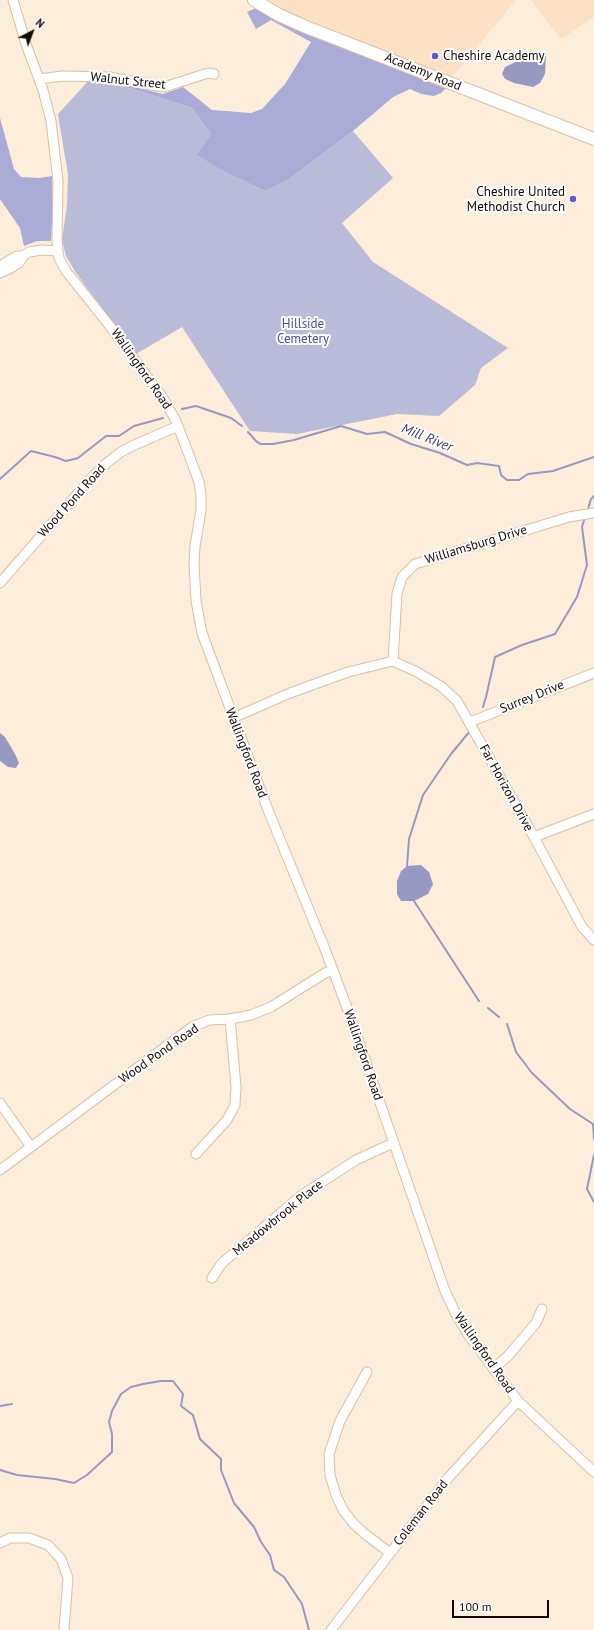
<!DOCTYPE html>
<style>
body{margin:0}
#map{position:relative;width:594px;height:1630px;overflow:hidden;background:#fdeddb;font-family:"PT Sans",sans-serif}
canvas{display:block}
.north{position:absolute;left:12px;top:12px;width:40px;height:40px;-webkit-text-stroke:3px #fdfdfd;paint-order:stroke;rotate:42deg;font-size:11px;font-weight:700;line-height:16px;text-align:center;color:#130a03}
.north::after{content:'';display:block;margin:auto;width:14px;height:18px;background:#130a03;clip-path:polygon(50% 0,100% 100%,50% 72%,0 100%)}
.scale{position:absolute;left:452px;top:1600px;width:97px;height:18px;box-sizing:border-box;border:2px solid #130a03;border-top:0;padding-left:5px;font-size:12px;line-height:14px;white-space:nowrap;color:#130a03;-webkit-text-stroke:3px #fdfdfd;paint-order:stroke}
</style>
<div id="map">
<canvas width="594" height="1630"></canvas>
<div class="north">N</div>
<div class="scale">100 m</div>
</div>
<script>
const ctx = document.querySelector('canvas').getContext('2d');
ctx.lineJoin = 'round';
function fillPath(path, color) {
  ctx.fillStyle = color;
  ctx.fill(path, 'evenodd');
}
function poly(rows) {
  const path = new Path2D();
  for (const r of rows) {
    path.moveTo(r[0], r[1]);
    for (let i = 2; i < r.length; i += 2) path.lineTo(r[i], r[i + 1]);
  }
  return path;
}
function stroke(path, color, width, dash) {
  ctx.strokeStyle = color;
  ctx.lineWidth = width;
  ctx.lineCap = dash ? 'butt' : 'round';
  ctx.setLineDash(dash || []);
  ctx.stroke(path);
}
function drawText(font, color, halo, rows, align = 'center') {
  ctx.font = font + ' "PT Sans",sans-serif';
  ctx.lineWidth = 4;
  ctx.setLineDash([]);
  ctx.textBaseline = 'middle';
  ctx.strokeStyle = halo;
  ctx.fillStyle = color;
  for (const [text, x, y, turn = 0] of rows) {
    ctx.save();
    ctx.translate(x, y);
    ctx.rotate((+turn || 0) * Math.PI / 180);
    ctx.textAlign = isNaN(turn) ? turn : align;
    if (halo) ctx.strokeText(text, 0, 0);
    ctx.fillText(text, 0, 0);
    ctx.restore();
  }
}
const built = poly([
 [267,0,516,0,452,77,312,22,293,14],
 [531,0,594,0,594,17,561,39]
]);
const green = poly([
 [90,79,133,89,192,108,211,134,198,155,223,171,265,191,288,180,353,131,393,178,342,223,373,262,508,348,481,368,475,385,439,416,397,414,297,434,250,431,182,327,136,354,76,273,66,256,62,240,67,205,68,174,59,121,58,114]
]);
const forest = poly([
 [256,8,447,87,441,93,434,96,421,94,410,89,393,97,353,131,288,180,265,191,223,171,197,155,211,134,192,108,133,89,90,79,111,81,163,94,183,87,212,110,251,113,262,109,285,84,311,42,271,20,256,29,247,12],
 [0,118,14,169,21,177,39,178,52,176,53,205,51,241,37,241,24,246,20,228,0,199]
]);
const water = poly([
 [537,52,543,52,546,56,545,74,540,83,533,87,514,83,505,79,502,74,505,67],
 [0,733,5,737,15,754,19,763,16,768,8,767,0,761],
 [421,865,429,872,433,884,428,894,414,901,401,901,397,894,397,881,401,871,407,866]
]);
const stream = poly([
 [182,409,196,406,231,418,242,426],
 [248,432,257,442,261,444,273,444,294,440,341,426,367,434,385,432,411,444,440,453,467,465,477,463,499,466,501,475,507,480,519,480,528,474,553,471,594,457],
 [0,479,31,451,55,457,66,461,78,458,106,436,119,436,134,426,163,418],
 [588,509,591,499,594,496],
 [483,707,486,697,495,657,522,645,555,634,577,597,587,565,582,527,584,520],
 [407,866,409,839,423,795,451,754,470,731],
 [414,901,479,1001],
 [488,1008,499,1017],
 [507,1024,516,1052,532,1073,570,1109,593,1124,594,1139],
 [594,1155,587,1189,594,1202],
 [0,1406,12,1404],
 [0,1470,17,1475,55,1479,74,1483,87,1475,112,1452,112,1434,109,1422,112,1411,121,1394,131,1387,143,1384,161,1381,173,1381,183,1394,181,1406,193,1415,200,1439,221,1459,221,1470,234,1503,254,1527,261,1542,270,1555,274,1570,284,1577,302,1604,309,1630]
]);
const minor = poly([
 [13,0,26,44,43,90,51,121,58,181,57,241,59,258,66,271,109,325,163,398,175,419,186,447,199,482,201,495,201,510,195,546,194,564,196,601,202,633,268,810,325,949,349,1013,445,1291,457,1316,469,1336,518,1401,594,1472],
 [39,79,63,76,110,77,164,87,208,73,214,74],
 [0,266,17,256,23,256],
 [0,273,11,268,19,263,23,256,29,252,42,250,57,251],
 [0,583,93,476,108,462,121,452,132,446,178,426],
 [393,661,417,672,442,687,457,701,534,837,582,927,594,940],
 [393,661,397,594,402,577,415,564,569,517,594,513],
 [233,718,290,693,348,672,393,661],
 [470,722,594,673],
 [534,837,594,814],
 [0,1103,31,1147],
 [196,1154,227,1120,235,1105,236,1087,230,1019],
 [0,1170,192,1027,209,1020,230,1019,251,1015,271,1007,325,973,333,970],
 [212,1278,222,1263,302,1195,356,1160,393,1143],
 [493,1369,507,1357,536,1323,542,1309],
 [367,1372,340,1421,329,1454,330,1475,336,1495,343,1510,354,1524,365,1534,390,1553],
 [0,1543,10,1538,29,1538,48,1545,61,1559,68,1578,64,1630],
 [331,1630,449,1477,518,1401]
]);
const major = poly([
 [254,0,279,15,306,27,594,139]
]);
const markers = [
 [435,56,4,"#6356cf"],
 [573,199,4,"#6356cf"]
];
const poiNames = [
 ["Cheshire Academy",443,56],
 ["Cheshire United",565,192,"right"],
 ["Methodist Church",565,207,"right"]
];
const streetNames = [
 ["Academy Road",423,72,22],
 ["Walnut Street",128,81,6],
 ["Wallingford Road",141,369,55],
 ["Wood Pond Road",72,501,-48],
 ["Williamsburg Drive",476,545,-17],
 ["Surrey Drive",532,697,-22],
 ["Wallingford Road",246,753,69],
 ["Far Horizon Drive",506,788,61],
 ["Wood Pond Road",159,1054,-35],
 ["Wallingford Road",363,1055,71],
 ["Meadowbrook Place",278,1218,-39],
 ["Wallingford Road",484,1353,55],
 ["Coleman Road",421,1513,-52]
];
const parkNames = [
 ["Hillside",303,324],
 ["Cemetery",303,339]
];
const waterNames = [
 ["Mill River",427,438,22]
];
fillPath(built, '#fce1c5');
fillPath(green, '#babbd9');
fillPath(forest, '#aaabd6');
fillPath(water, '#9899c3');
stroke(stream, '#9899c3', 2);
stroke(minor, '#dbc0a4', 11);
stroke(major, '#dbc0a4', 14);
stroke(minor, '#fff', 9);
stroke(major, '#fff', 12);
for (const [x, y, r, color] of markers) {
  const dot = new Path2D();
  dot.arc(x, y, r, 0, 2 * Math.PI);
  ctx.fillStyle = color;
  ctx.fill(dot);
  stroke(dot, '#fdfdfd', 1.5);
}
drawText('13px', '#130a03', '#fdfdfd', poiNames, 'left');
drawText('13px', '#130a03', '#fdfdfd', streetNames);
drawText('13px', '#514f88', '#fdfdfd', parkNames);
drawText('italic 14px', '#444179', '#fdfdfd', waterNames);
</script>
